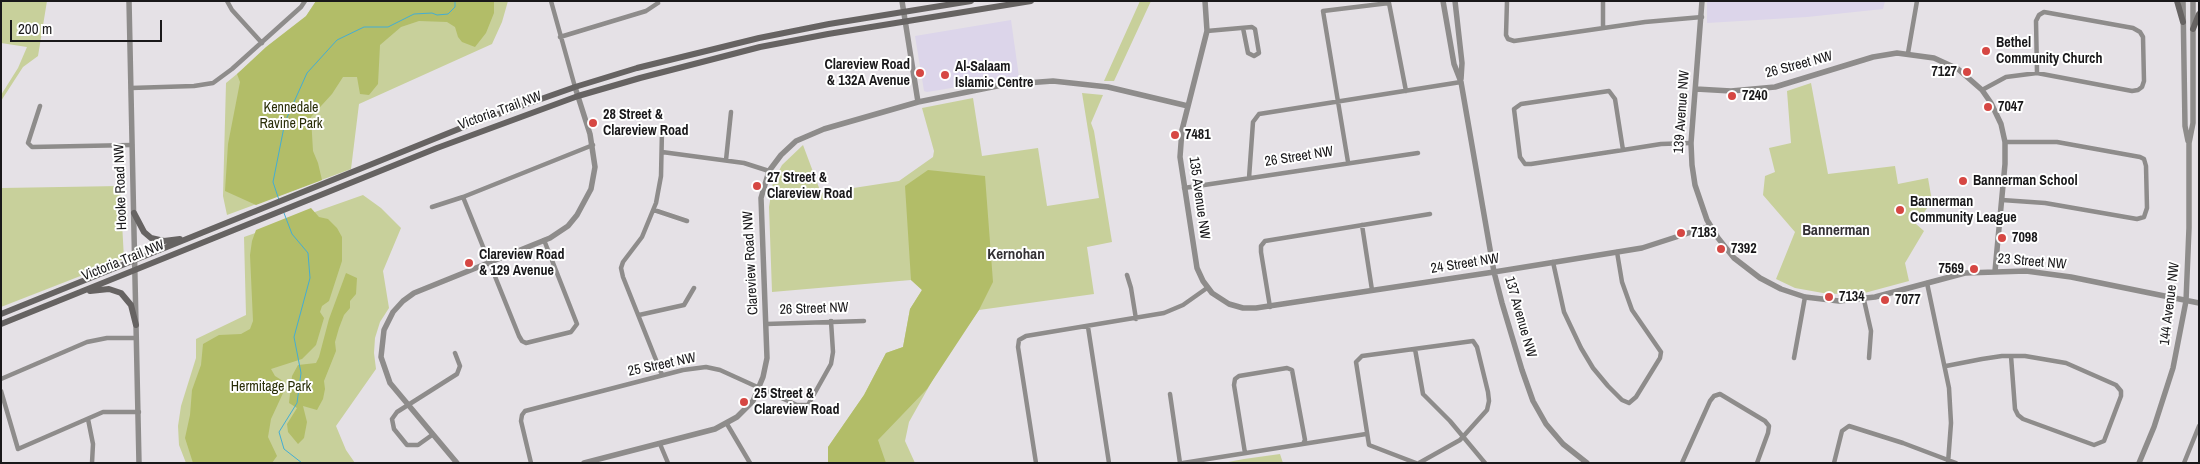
<!DOCTYPE html>
<style>
body{margin:0}
#map{position:relative;width:2200px;height:464px;overflow:hidden;background:#e5e1e6;font-family:"Archivo Narrow",sans-serif}
canvas{display:block}
.frame{position:absolute;inset:0;border:2px solid #19181a;pointer-events:none}
.scale{position:absolute;left:10px;top:20px;width:152px;height:22px;box-sizing:border-box;border:2px solid #19181a;border-top:0;padding-left:6px;font-size:15px;line-height:18px;white-space:nowrap;color:#19181a;-webkit-text-stroke:4px #fff;paint-order:stroke}
</style>
<div id="map">
<canvas width="2200" height="464"></canvas>
<div class="frame"></div>
<div class="scale">200 m</div>
</div>
<script>
const ctx = document.querySelector('canvas').getContext('2d');
ctx.lineJoin = 'round';
function fillPath(path, color) {
  ctx.fillStyle = color;
  ctx.fill(path, 'evenodd');
}
function poly(rows) {
  const path = new Path2D();
  for (const r of rows) {
    path.moveTo(r[0], r[1]);
    for (let i = 2; i < r.length; i += 2) path.lineTo(r[i], r[i + 1]);
  }
  return path;
}
function stroke(path, color, width, dash) {
  ctx.strokeStyle = color;
  ctx.lineWidth = width;
  ctx.lineCap = dash ? 'butt' : 'round';
  ctx.setLineDash(dash || []);
  ctx.stroke(path);
}
function drawText(font, color, halo, rows, align = 'center') {
  ctx.font = font + ' "Archivo Narrow",sans-serif';
  ctx.lineWidth = 4;
  ctx.setLineDash([]);
  ctx.textBaseline = 'middle';
  ctx.strokeStyle = halo;
  ctx.fillStyle = color;
  for (const [text, x, y, turn = 0] of rows) {
    ctx.save();
    ctx.translate(x, y);
    ctx.rotate((+turn || 0) * Math.PI / 180);
    ctx.textAlign = isNaN(turn) ? turn : align;
    if (halo) ctx.strokeText(text, 0, 0);
    ctx.fillText(text, 0, 0);
    ctx.restore();
  }
}
const commercial = poly([
 [1707,1,1885,1,1883,9,1807,17,1707,23],
 [1011,20,1019,77,927,92,924,91,915,36]
]);
const green = poly([
 [1,1,47,1,38,56,23,67,1,101,1,95,18,68,27,47,1,43],
 [316,1,508,1,502,22,492,44,359,104,351,169,227,215,223,196,226,83,305,18],
 [1140,1,1151,1,1114,81,1104,81],
 [1811,83,1828,174,1895,166,1898,184,1928,178,1932,201,1916,224,1924,231,1905,263,1909,281,1857,295,1823,293,1795,288,1776,279,1795,232,1763,195,1765,176,1775,172,1769,148,1791,143,1787,91],
 [1082,93,1103,95,1091,123,1094,131,1112,242,1087,247,1094,294,979,310,945,358,909,422,905,441,915,463,828,463,828,447,864,395,886,353,903,347,910,309,922,290,911,280,772,292,769,207,773,182,782,165,803,145,821,193,899,181,933,157,934,151,922,108,973,98,982,156,1038,148,1047,206,1099,198],
 [1,182,2,188,120,186,124,259,1,307],
 [363,195,381,208,401,228,383,271,389,308,380,322,375,338,374,353,376,369,336,426,346,450,355,463,186,463,179,445,178,426,181,406,196,358,196,339,246,315,244,237],
 [1280,454,1283,463,1223,463,1244,459]
]);
const forest = poly([
 [316,1,494,1,494,13,486,33,475,47,462,42,458,37,455,27,447,22,419,21,401,27,380,45,378,84,369,95,360,94,357,77,343,77,332,94,311,117,313,151,318,163,322,180,256,205,225,191,228,144,240,82,237,74,266,47,306,16],
 [928,170,985,176,993,282,979,310,927,389,878,440,886,463,828,463,828,447,864,395,886,353,903,347,910,309,922,290,911,280,905,186],
 [311,208,319,217,328,219,337,228,342,237,342,261,329,301,322,306,320,312,324,318,316,345,302,359,271,369,275,376,283,381,284,391,271,419,268,437,277,456,272,463,193,463,185,438,190,415,192,390,201,365,203,344,219,335,241,334,250,329,253,321,250,255,252,241,256,230],
 [346,273,357,278,356,294,350,301,350,308,344,315,339,328,335,342,336,351,324,381,325,389,323,399,317,410,303,406,307,422,304,438,298,444,288,432,287,424,297,408,289,403,292,376,298,365,316,363,319,357,329,319]
]);
const stream = poly([
 [279,200,273,182,285,122,307,73,337,40,364,27,388,27,414,14,432,13,437,15,448,14,455,7,455,1],
 [284,213,292,234,308,253,310,278,294,337,301,373,297,403,279,432,284,449,302,463]
]);
const minor = poly([
 [227,1,232,10,262,43],
 [551,1,575,87],
 [1507,1,1506,35,1508,39,1514,41,1645,22,1702,17],
 [1603,28,1603,1],
 [1207,31,1252,27,1255,29,1259,53,1254,56,1248,53,1243,28],
 [560,37,646,11,658,3],
 [1908,53,1917,1],
 [131,88,194,86,213,83,232,69,301,7,305,1],
 [1982,90,2006,77,2037,73,2132,91,2138,90,2142,87,2144,81,2143,37,2140,32,2133,28,2044,12,2039,15,2036,21,2037,73],
 [40,106,28,143,32,147,132,145],
 [1623,150,1615,99,1609,91,1521,104,1514,109,1520,157,1525,164,1531,164,1623,150,1661,144,1691,143],
 [662,152,744,163,769,171],
 [726,160,731,112],
 [1348,162,1323,11,1389,3,1406,91],
 [1249,178,1253,122,1259,114,1461,82],
 [1184,188,1418,153],
 [463,197,519,336,522,341,526,343,571,332,577,324,544,240],
 [2002,200,2045,203,2137,219,2144,217,2147,208,2146,166,2144,159,2140,157,2057,142,2005,142],
 [432,207,463,197,593,145],
 [654,210,687,221],
 [1362,225,1372,290],
 [1553,262,1564,312,1581,348,1593,368,1608,386,1622,400,1629,403,1636,397,1660,358,1661,352,1632,310,1622,282,1617,252],
 [1127,275,1131,288,1136,319],
 [1927,283,1949,388,1951,423,1948,463],
 [1864,300,1871,331,1869,358],
 [1270,307,1261,252,1261,246,1265,241,1430,214],
 [639,315,684,305,694,288],
 [766,324,864,321],
 [1088,327,1109,463],
 [1415,349,1423,394,1450,421,1485,463],
 [1794,358,1805,297],
 [1946,366,1982,359,2002,356,2025,356,2066,363,2116,385,2121,391,2121,396,2104,441,2094,445,2023,419,2018,415,2015,409,2011,356],
 [662,375,623,277,621,268,623,262,642,237,656,203,661,176,662,130],
 [1,379,87,342,107,338,136,338],
 [1,391,18,449,103,412,139,412],
 [1170,394,1180,463],
 [88,419,93,444,92,463],
 [727,424,750,463],
 [432,435,418,445,407,445,394,429,392,419,397,412,457,374,460,366,455,353],
 [660,444,668,463],
 [1245,453,1234,385,1235,379,1239,376,1287,368,1292,370,1305,440,1303,444],
 [531,463,521,421,522,415,525,411,683,370,706,367,720,370,797,405,808,405,831,364,833,352,831,321],
 [1036,463,1018,347,1019,340,1026,336,1164,313,1183,305,1207,288],
 [1183,463,1366,434],
 [1416,463,1369,445,1356,362,1362,356,1473,341,1477,347,1488,392,1489,401,1487,410,1460,440,1419,463],
 [1682,463,1710,401,1714,396,1720,394,1765,421,1769,426,1768,433,1757,463],
 [1834,463,1842,431,1849,426,1903,443,1956,463],
 [2184,463,2199,426]
]);
const tertiary = poly([
 [129,1,139,463],
 [902,1,918,102],
 [1205,1,1207,31,1182,130,1180,157,1197,268,1203,281,1212,293,1229,304,1243,308,1256,308,1494,272,1642,248,1710,226],
 [1443,1,1454,64,1461,82,1494,272,1502,303,1522,370,1533,401,1546,424,1563,444,1587,463],
 [1455,1,1462,63,1461,79],
 [1702,1,1691,143,1692,165,1695,185,1707,220,1718,238,1734,258,1760,278,1781,289,1805,297,1839,301,1875,297,1965,273,2026,271,2071,277,2199,303],
 [2183,1,2185,126,2188,141],
 [1696,89,1731,91,1775,87,1873,57,1897,53,1934,58,1958,69,1982,90,1991,103,2001,124,2005,142,2005,164,1995,271],
 [457,463,390,383,381,357,384,330,393,312,403,301,414,293,550,238,568,226,577,215,591,189,595,167,590,134,575,87],
 [584,463,715,429,737,417,753,401,763,377,767,358,761,198,769,171,781,155,796,141,824,129,918,102,997,86,1026,83,1053,81,1108,87,1188,106],
 [2139,463,2154,427,2173,368,2186,301,2189,228,2189,143,2193,123,2193,1]
]);
const secondary = poly([
 [2177,1,2183,22],
 [2193,29,2199,14],
 [134,213,144,232,151,238,164,241,180,239],
 [90,291,109,289,121,293,131,305,136,325],
 [1,314,476,122,575,87,637,68,759,38,829,24,971,1],
 [1,324,437,148,578,96,640,78,760,47,828,34,1031,1]
]);
const markers = [
 [1986,51,5,"#d64743"],
 [1967,72,5,"#d64743"],
 [920,73,5,"#d64743"],
 [945,75,5,"#d64743"],
 [1732,96,5,"#d64743"],
 [1988,107,5,"#d64743"],
 [593,123,5,"#d64743"],
 [1175,135,5,"#d64743"],
 [1963,181,5,"#d64743"],
 [757,186,5,"#d64743"],
 [1900,210,5,"#d64743"],
 [1681,233,5,"#d64743"],
 [2002,238,5,"#d64743"],
 [1721,249,5,"#d64743"],
 [469,263,5,"#d64743"],
 [1974,269,5,"#d64743"],
 [1829,297,5,"#d64743"],
 [1885,300,5,"#d64743"],
 [744,402,5,"#d64743"]
];
const poiNames = [
 ["Bethel",1996,43],
 ["Community Church",1996,59],
 ["Clareview Road",910,65,"right"],
 ["& 132A Avenue",910,81,"right"],
 ["Al-Salaam",955,67],
 ["Islamic Centre",955,83],
 ["7127",1957,72,"right"],
 ["7240",1742,96],
 ["7047",1998,107],
 ["28 Street &",603,115],
 ["Clareview Road",603,131],
 ["7481",1185,135],
 ["27 Street &",767,178],
 ["Clareview Road",767,194],
 ["Bannerman School",1973,181],
 ["Bannerman",1910,202],
 ["Community League",1910,218],
 ["7183",1691,233],
 ["7098",2012,238],
 ["7392",1731,249],
 ["Clareview Road",479,255],
 ["& 129 Avenue",479,271],
 ["7569",1964,269,"right"],
 ["7134",1839,297],
 ["7077",1895,300],
 ["25 Street &",754,394],
 ["Clareview Road",754,410]
];
const streetNames = [
 ["26 Street NW",1799,65,-15],
 ["Victoria Trail NW",500,111,-20],
 ["139 Avenue NW",1682,112,-86],
 ["26 Street NW",1299,157,-9],
 ["Hooke Road NW",121,187,-92],
 ["135 Avenue NW",1199,198,82],
 ["Victoria Trail NW",123,261,-22],
 ["23 Street NW",2032,262,5],
 ["Clareview Road NW",751,263,-93],
 ["24 Street NW",1465,264,-9],
 ["144 Avenue NW",2170,304,-83],
 ["26 Street NW",814,309,-2],
 ["137 Avenue NW",1520,317,74],
 ["25 Street NW",662,365,-12]
];
const parkNames = [
 ["Kennedale",291,108],
 ["Ravine Park",291,124],
 ["Hermitage Park",271,387]
];
const neighbourhoodNames = [
 ["Bannerman",1836,231],
 ["Kernohan",1016,255]
];
fillPath(commercial, '#dcd5ea');
fillPath(green, '#c8d09b');
fillPath(forest, '#b2bd68');
stroke(stream, '#44add4', 1);
stroke(minor, '#8e8c8b', 4.5);
stroke(tertiary, '#8e8c8b', 5.5);
stroke(secondary, '#666362', 6);
for (const [x, y, r, color] of markers) {
  const dot = new Path2D();
  dot.arc(x, y, r, 0, 2 * Math.PI);
  ctx.fillStyle = color;
  ctx.fill(dot);
  stroke(dot, '#fff', 2);
}
drawText('bold 14px', '#19181a', '#fff', poiNames, 'left');
drawText('14px', '#19181a', '#fff', streetNames);
drawText('14px', '#292d07', '#fff', parkNames);
drawText('bold 15px', '#343135', '#fff', neighbourhoodNames);
</script>
